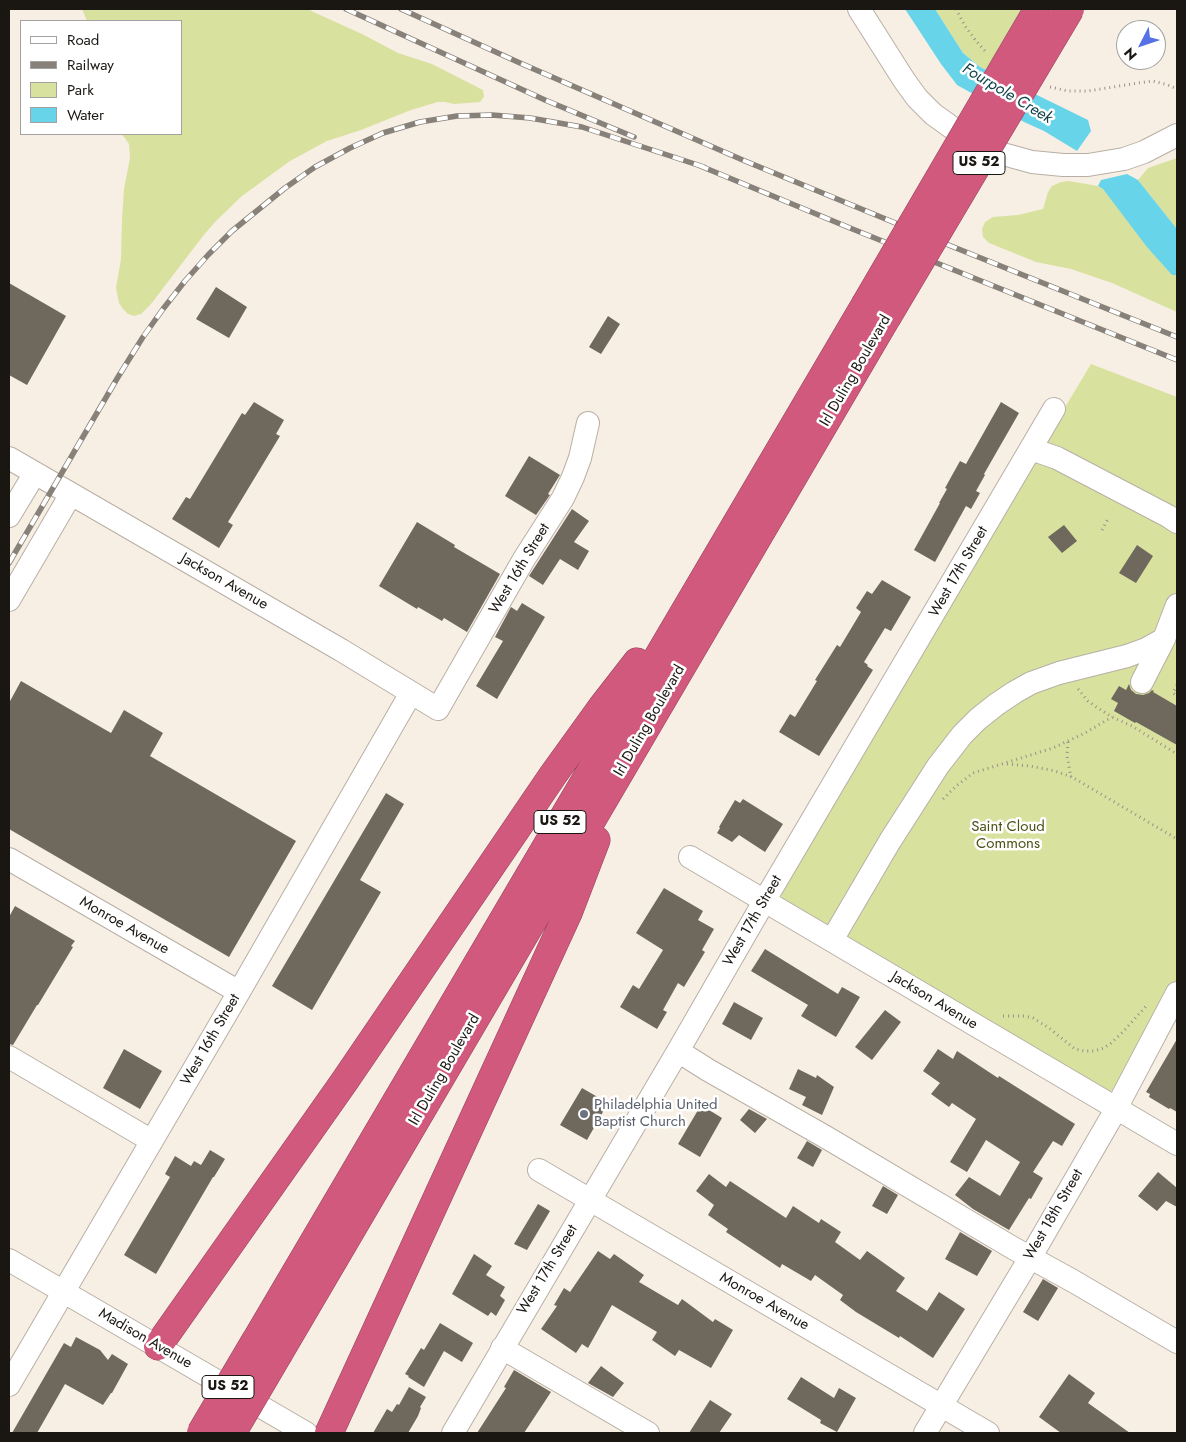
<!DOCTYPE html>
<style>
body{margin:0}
#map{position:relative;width:1186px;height:1442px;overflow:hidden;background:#f8efe4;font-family:Jost,sans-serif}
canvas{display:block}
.frame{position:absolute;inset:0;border:10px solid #1a1713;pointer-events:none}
.legend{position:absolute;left:20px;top:20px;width:162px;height:115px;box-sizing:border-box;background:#fff;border:1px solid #a3a2a1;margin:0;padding:6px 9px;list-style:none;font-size:15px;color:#1a1713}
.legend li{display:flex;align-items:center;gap:10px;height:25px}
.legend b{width:25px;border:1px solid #a3a2a1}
.north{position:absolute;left:1116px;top:20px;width:50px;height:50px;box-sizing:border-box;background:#fff;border:1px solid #a3a2a1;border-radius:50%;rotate:229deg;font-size:14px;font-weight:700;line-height:20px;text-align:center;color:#1a1713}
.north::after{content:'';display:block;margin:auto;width:18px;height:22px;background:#5670e6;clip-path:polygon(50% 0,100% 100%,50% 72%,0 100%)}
</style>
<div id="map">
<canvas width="1186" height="1442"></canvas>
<div class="frame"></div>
<ul class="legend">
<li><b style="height:6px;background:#fff"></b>Road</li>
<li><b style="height:6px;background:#87817a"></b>Railway</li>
<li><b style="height:14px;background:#d9e19f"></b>Park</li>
<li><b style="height:14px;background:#68d4ea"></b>Water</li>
</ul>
<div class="north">N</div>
</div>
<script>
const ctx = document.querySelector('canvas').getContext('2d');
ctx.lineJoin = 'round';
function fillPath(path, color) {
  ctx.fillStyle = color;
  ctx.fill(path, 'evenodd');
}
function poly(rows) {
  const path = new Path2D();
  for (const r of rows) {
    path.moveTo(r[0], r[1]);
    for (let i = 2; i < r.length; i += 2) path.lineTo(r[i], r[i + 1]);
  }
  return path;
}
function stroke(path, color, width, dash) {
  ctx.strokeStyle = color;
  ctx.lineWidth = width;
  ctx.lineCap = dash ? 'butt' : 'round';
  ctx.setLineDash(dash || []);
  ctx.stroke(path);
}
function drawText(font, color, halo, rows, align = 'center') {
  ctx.font = font + ' Jost,sans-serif';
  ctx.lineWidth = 5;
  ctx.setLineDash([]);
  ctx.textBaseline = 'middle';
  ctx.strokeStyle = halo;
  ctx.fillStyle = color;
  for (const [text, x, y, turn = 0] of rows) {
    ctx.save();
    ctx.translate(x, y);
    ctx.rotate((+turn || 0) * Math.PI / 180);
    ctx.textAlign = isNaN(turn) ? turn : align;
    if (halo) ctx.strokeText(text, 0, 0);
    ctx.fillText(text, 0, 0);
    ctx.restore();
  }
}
const green = poly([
 [82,9,307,9,362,34,398,53,432,64,483,90,484,97,480,102,454,104,445,102,438,102,411,110,361,130,327,141,290,161,242,196,216,221,203,236,151,304,141,314,134,316,128,314,123,309,119,303,116,288,121,259,122,219,124,189,130,158,129,144,125,138,121,134,181,134,181,21,87,21],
 [935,9,1021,9,986,70,980,67,963,53],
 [1177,158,1177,229,1138,180,1148,168],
 [1069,181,1098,186,1103,189,1172,275,1177,275,1177,312,1112,283,1071,269,1036,262,989,243,983,237,982,229,985,222,993,217,1018,215,1043,209,1048,192,1052,186,1061,182],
 [1091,364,1177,397,1177,1001,1115,1090,1110,1091,786,902,782,898,781,894,1029,467]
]);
const water = poly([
 [905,9,935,9,963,53,980,67,1088,120,1091,131,1077,151,1044,131,1024,122,957,85,941,64],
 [1127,174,1138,180,1177,229,1177,275,1172,275,1147,247,1103,189,1098,186,1101,180]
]);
const building = poly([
 [9,283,66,316,27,385,9,375],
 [216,287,247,307,229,338,196,319],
 [608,316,620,324,601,354,589,347],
 [254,402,284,420,276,434,280,436,228,522,233,525,219,548,172,519,186,497,190,499,242,413,245,415],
 [1001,402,1019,413,984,474,985,475,976,491,980,493,971,509,966,506,935,562,914,550,940,503,939,503,947,489,945,488,960,461,966,464],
 [529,456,560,475,548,494,550,495,536,515,505,496],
 [572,509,589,521,574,542,589,551,578,570,560,559,543,585,529,576],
 [417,522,455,545,454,547,500,574,467,632,444,618,442,621,418,607,417,609,379,586],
 [1064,525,1077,541,1062,553,1048,537],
 [1137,545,1153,556,1136,583,1119,573],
 [882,580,911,597,891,631,885,628,864,662,868,665,867,666,873,670,819,756,779,732,790,714,795,717,817,681,815,680,837,645,840,647,861,612,856,608,867,591,872,594],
 [522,603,545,617,497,699,476,686,503,641,495,637,511,607,517,611],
 [21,681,111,733,124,710,163,733,150,756,296,841,229,957,9,829,9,703],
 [1129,684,1131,690,1136,694,1143,695,1149,693,1152,690,1154,691,1153,692,1177,706,1177,745,1136,722,1135,723,1114,711,1118,703,1111,699,1119,686,1126,690],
 [386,793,404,804,360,880,381,892,312,1010,272,986],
 [743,799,783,824,765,852,739,835,732,842,717,833,720,828,719,827,735,800,740,803],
 [664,888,703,911,698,920,714,929,702,950,705,952,684,987,678,983,663,1010,667,1012,657,1029,620,1007,633,985,639,989,663,950,636,933],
 [15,906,75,941,71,946,73,947,38,1005,37,1005,13,1045,9,1044,9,917],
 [765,949,838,994,842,987,860,997,836,1037,801,1016,808,1005,751,971],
 [734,1002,763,1018,751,1040,722,1024],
 [885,1010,901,1022,872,1060,855,1047],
 [1177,1039,1177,1112,1170,1108,1169,1109,1149,1097,1150,1094,1146,1092],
 [124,1049,162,1071,140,1109,103,1088],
 [938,1049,953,1059,957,1051,998,1078,999,1076,1075,1124,1062,1146,1053,1141,1033,1172,1043,1178,1031,1199,1029,1198,1009,1230,973,1209,955,1195,969,1177,1000,1196,1020,1162,986,1140,967,1172,950,1162,976,1119,952,1103,949,1107,931,1094,940,1083,923,1071],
 [798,1069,816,1078,817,1075,834,1087,822,1115,802,1105,806,1097,789,1089],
 [582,1088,608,1103,587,1140,560,1125],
 [701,1105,722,1118,700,1157,678,1144],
 [749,1109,767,1119,755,1133,740,1120],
 [807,1141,822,1150,813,1167,797,1158],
 [210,1150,225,1159,214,1177,213,1177,156,1274,124,1255,170,1177,165,1174,175,1156,191,1166,194,1161,201,1165],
 [1158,1172,1177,1188,1177,1207,1166,1201,1157,1211,1138,1196],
 [709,1174,726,1187,730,1181,786,1218,793,1206,819,1223,821,1219,841,1232,835,1242,860,1260,867,1251,905,1278,896,1291,927,1311,939,1292,965,1309,933,1358,900,1336,899,1338,856,1312,840,1300,843,1295,815,1275,811,1281,782,1264,780,1268,726,1232,728,1229,708,1215,714,1205,696,1191],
 [883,1186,898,1195,887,1214,872,1206],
 [538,1204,550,1211,527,1250,514,1244],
 [960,1232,992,1251,977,1276,945,1259],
 [598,1251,610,1259,614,1254,644,1275,639,1282,678,1305,682,1299,713,1322,715,1319,733,1330,711,1368,679,1350,675,1356,652,1340,657,1332,612,1305,588,1348,582,1344,576,1353,541,1329,557,1306,554,1305,564,1288,570,1292],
 [474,1254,492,1266,486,1275,505,1287,500,1296,505,1300,496,1316,491,1312,488,1316,452,1294],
 [1043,1279,1058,1288,1038,1321,1023,1312],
 [440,1323,473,1343,462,1362,444,1351,424,1387,408,1377,409,1376,405,1374,421,1348,424,1350],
 [76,1337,100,1350,108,1360,112,1354,128,1364,112,1393,111,1393,103,1405,65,1384,37,1433,12,1433,64,1343,71,1347],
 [601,1366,624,1383,613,1397,588,1383],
 [514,1370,551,1392,524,1433,477,1433,506,1388,504,1387],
 [1069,1374,1095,1393,1088,1403,1130,1433,1061,1433,1039,1417],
 [801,1377,834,1398,839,1388,856,1398,837,1432,820,1423,821,1420,787,1399],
 [409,1387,426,1397,420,1407,421,1408,418,1416,408,1433,373,1433,387,1409,392,1412,397,1404,399,1405],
 [710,1400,732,1414,719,1433,689,1433]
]);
const path = poly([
 [956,9,965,26,976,41,986,52],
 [1050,87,1068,91,1088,91,1138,83,1153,81,1168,85,1177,89],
 [1102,530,1109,517],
 [1177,685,1173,693,1177,696],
 [1078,689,1088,701,1095,706,1112,717,1132,726,1177,754],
 [1068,742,1067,756,1071,777],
 [1007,764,1030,766,1055,771,1072,777,1177,839],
 [943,799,955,787,973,773,1053,748,1085,733,1112,717],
 [1003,1016,1025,1016,1033,1018,1049,1028,1075,1049,1084,1051,1094,1051,1104,1048,1111,1043,1123,1032,1147,1005]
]);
const minor = poly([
 [859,9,904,80,917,98,933,114,951,127,977,142,1003,154,1032,162,1063,165,1088,165,1124,159,1144,152,1177,135],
 [1031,449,1057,458,1168,516,1177,522],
 [9,458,341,650,438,709,524,559,563,498,573,477,580,458,588,423],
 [9,516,35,473],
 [9,600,71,494],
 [1142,682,1164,639,1177,605],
 [690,857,1177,1144],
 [9,859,239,992],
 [832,940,890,841,938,766,962,735,978,719,997,704,1015,692,1031,683,1059,673,1127,656,1146,649,1164,639],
 [678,1051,708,1070,824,1136,1013,1248,1073,1281,1177,1342],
 [9,1057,152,1141],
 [539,1170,988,1433],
 [9,1260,306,1433],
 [502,1348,648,1433],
 [9,1385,239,992,411,693],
 [453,1433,678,1051,769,893,1054,409],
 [925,1433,1030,1258,1111,1118,1177,993]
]);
const highway = poly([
 [256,1340,865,305],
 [158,1346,344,1082,553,775,602,707,637,662],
 [279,1353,887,317],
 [329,1433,568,913,596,840]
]);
const rail = poly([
 [346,9,545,100,634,137],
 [401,9,520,63,745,161,951,246,1177,337],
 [698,165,850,228,1177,360],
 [9,563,118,377,143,337,163,309,185,281,208,255,232,231,285,188,315,167,350,148,383,133,420,122,457,116,492,115,530,118,582,127,704,167]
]);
const highwayBridge = poly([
 [865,305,1038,9],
 [887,317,1070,9],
 [201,1433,256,1340],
 [232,1433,279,1353]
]);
const markers = [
 [584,1114,5,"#6b7280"]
];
const shields = [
 [979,163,52],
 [560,822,52],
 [228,1387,52]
];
const shieldNames = [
 ["US 52",979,163],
 ["US 52",560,822],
 ["US 52",228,1387]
];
const streetNames = [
 ["Irl Duling Boulevard",856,371,-60],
 ["West 16th Street",520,569,-59],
 ["West 17th Street",959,572,-60],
 ["Jackson Avenue",224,582,30],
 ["Irl Duling Boulevard",650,721,-60],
 ["West 17th Street",753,921,-60],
 ["Monroe Avenue",124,926,30],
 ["Jackson Avenue",934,1001,31],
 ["West 16th Street",211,1040,-60],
 ["Irl Duling Boulevard",445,1070,-60],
 ["West 18th Street",1054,1215,-60],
 ["West 17th Street",548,1270,-59],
 ["Monroe Avenue",764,1302,30],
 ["Madison Avenue",145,1339,30]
];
const parkNames = [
 ["Saint Cloud",1008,827],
 ["Commons",1008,844]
];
const worshipNames = [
 ["Philadelphia United",594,1105],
 ["Baptist Church",594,1122]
];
const waterNames = [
 ["Fourpole Creek",1007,94,31]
];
fillPath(green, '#d9e19f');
fillPath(water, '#68d4ea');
fillPath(building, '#6e685d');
stroke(minor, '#b8afa5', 24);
stroke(highway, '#924259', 29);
stroke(path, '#98928a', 3, [1, 4]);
stroke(minor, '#fff', 22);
stroke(highway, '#d2597e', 28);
stroke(rail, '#87817a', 5.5);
stroke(rail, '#fff', 4, [11]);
stroke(highwayBridge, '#924259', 29, []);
stroke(highwayBridge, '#d2597e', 28);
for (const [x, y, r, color] of markers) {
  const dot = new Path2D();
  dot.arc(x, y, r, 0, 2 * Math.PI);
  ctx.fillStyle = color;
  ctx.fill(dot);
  stroke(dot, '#fff', 2);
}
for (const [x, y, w] of shields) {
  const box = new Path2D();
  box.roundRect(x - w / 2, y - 11.5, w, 23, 4);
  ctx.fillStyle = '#fff';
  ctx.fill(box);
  stroke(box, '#1a1713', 1);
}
drawText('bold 14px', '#1a1713', null, shieldNames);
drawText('15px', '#1a1713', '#fff', streetNames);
drawText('15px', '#4d5217', '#fff', parkNames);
drawText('15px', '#5b616d', '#fff', worshipNames, 'left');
drawText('italic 16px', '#11434c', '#fff', waterNames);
</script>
